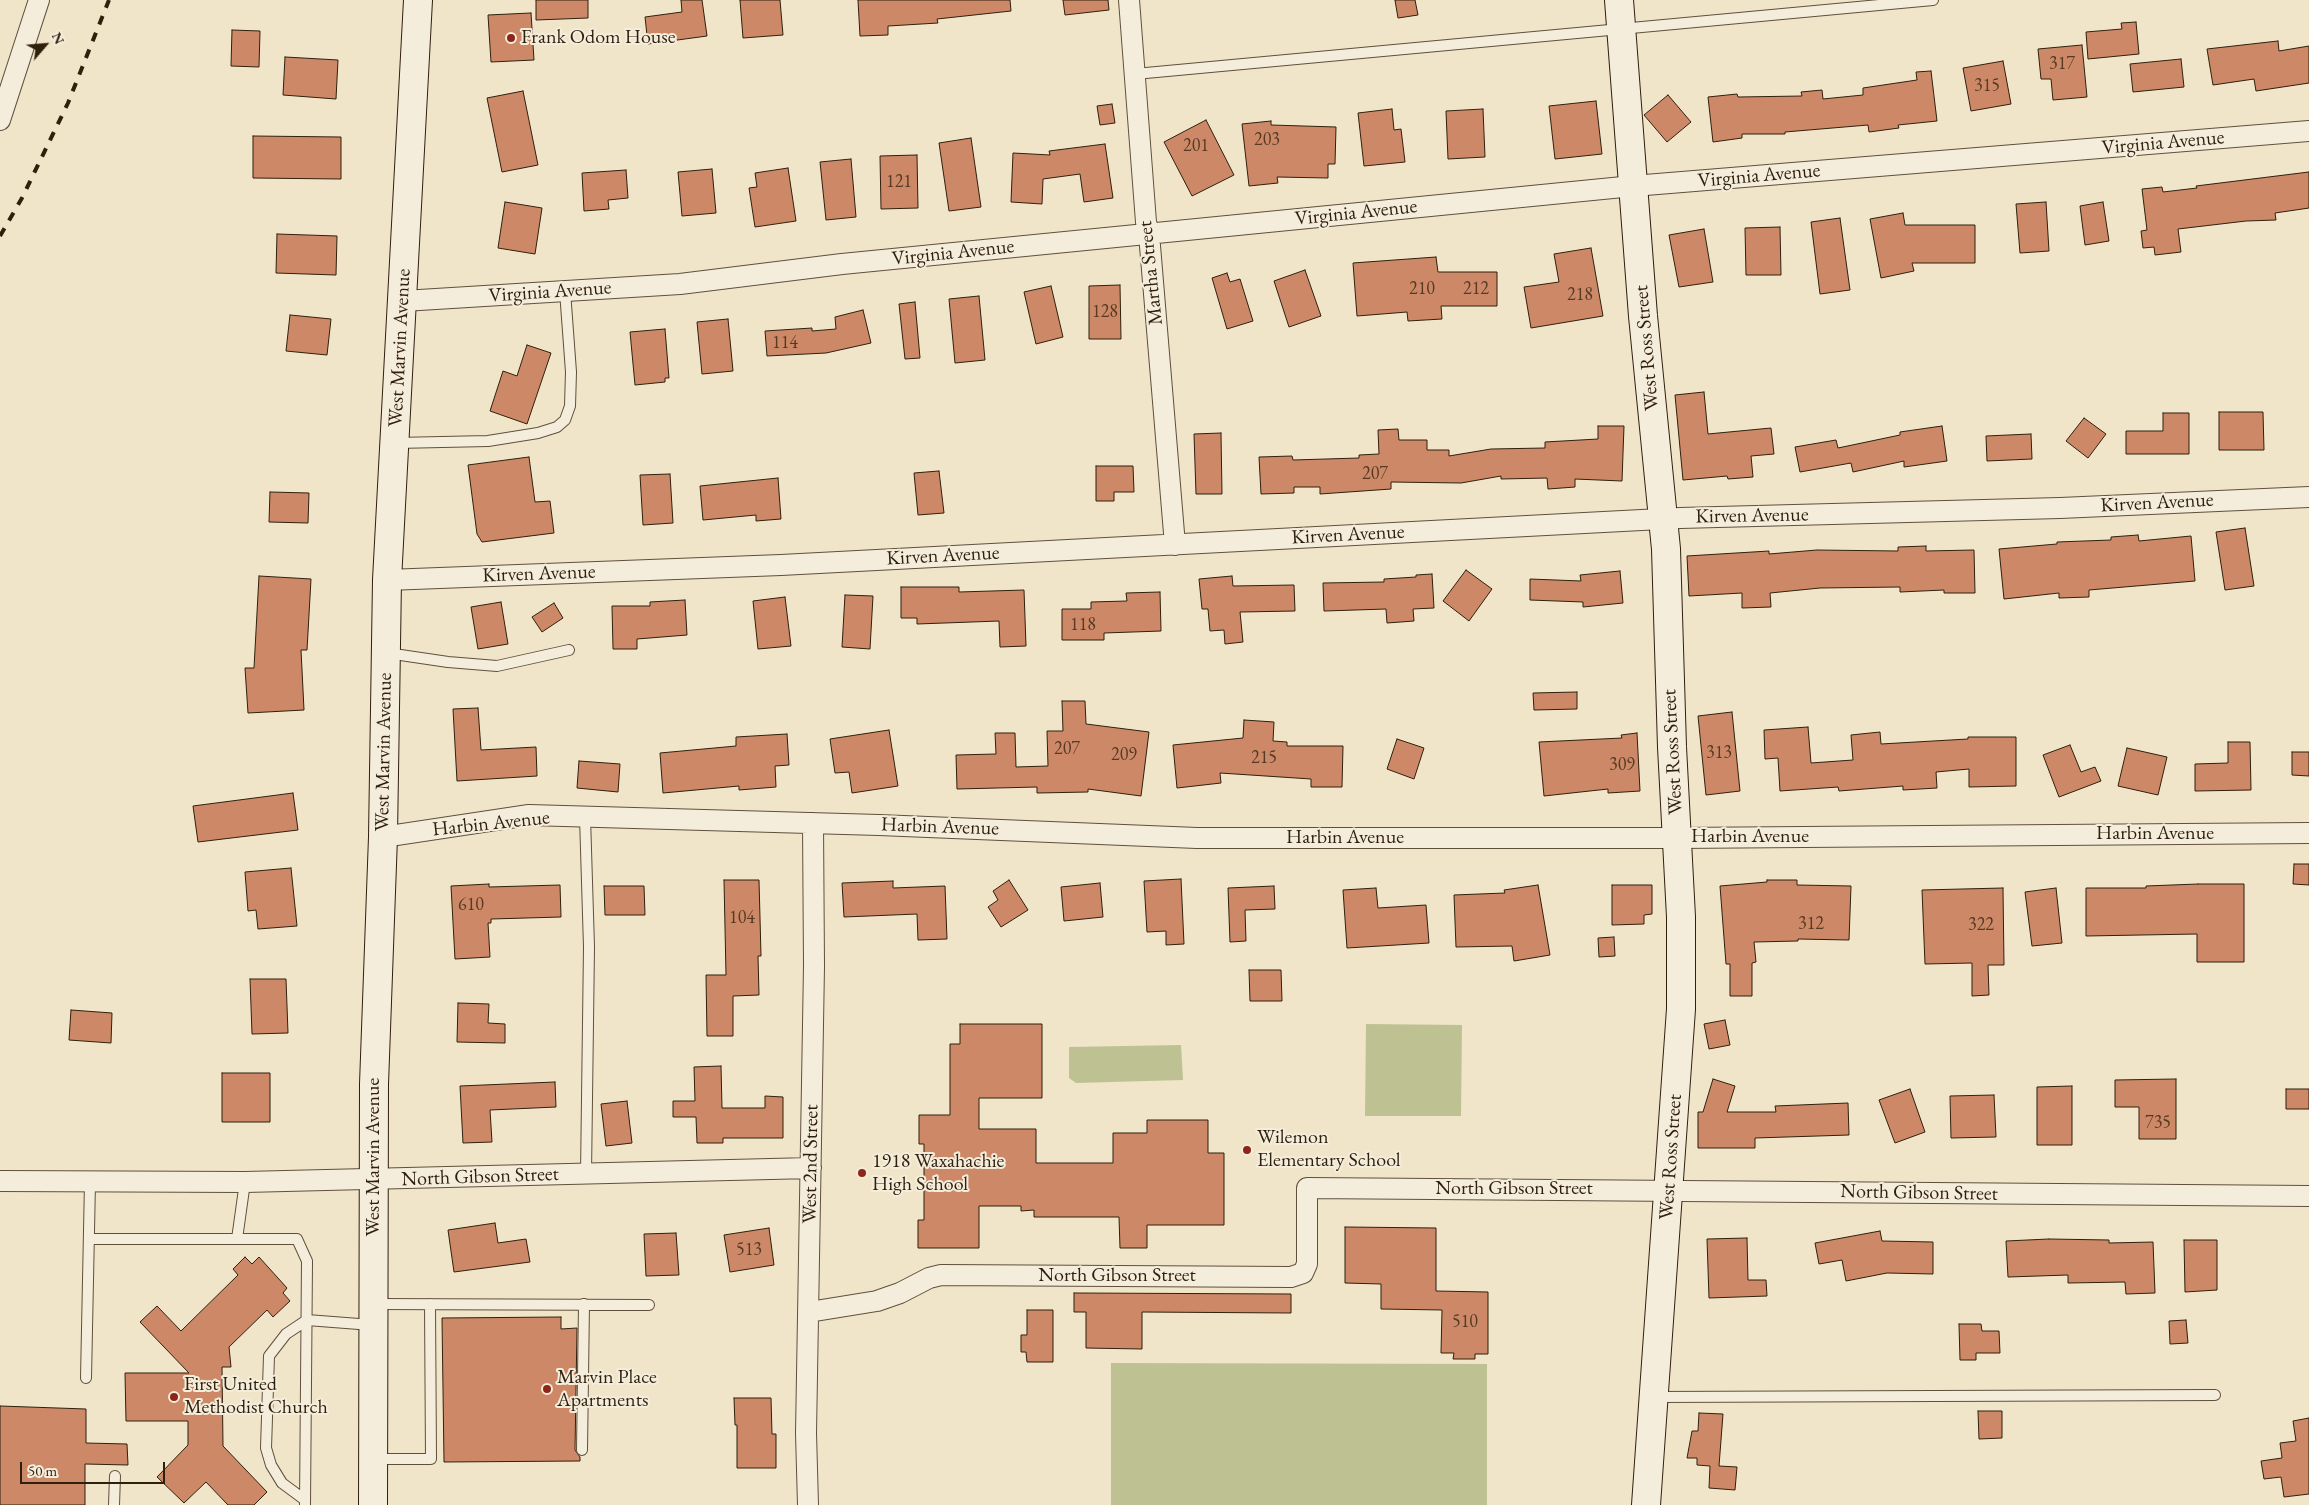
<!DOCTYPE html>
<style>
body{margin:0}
#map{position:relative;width:2309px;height:1505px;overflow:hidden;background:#f0e4c9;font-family:"EB Garamond",serif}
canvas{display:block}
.north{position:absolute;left:20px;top:20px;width:50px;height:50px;-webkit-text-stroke:4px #f5eddc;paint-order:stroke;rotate:63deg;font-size:14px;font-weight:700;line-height:20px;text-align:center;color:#2f1f0d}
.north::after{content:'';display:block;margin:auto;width:18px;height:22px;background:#2f1f0d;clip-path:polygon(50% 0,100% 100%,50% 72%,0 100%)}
.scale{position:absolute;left:20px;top:1462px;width:145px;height:22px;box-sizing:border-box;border:2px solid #2f1f0d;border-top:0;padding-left:6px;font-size:15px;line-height:18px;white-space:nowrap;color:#2f1f0d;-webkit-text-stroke:4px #f5eddc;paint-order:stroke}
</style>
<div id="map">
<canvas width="2309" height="1505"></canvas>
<div class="north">N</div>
<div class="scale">50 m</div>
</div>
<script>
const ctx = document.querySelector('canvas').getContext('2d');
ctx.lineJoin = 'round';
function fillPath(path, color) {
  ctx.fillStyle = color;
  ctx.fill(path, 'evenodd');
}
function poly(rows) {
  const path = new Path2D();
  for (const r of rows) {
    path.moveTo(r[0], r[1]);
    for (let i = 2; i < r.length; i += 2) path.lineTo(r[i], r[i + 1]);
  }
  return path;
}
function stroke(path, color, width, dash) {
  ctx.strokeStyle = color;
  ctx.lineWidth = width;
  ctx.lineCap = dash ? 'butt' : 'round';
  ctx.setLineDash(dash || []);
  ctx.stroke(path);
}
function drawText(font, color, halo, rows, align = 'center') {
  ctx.font = font + ' "EB Garamond",serif';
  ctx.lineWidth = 4;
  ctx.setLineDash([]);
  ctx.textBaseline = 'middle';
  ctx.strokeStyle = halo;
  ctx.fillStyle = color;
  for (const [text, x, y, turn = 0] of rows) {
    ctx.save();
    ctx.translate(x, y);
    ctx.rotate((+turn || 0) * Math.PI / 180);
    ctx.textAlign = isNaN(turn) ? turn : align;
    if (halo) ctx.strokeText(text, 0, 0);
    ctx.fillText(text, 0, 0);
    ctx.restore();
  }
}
const green = poly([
 [1366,1024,1462,1025,1461,1116,1365,1116],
 [1181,1045,1183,1080,1076,1083,1069,1078,1069,1047],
 [1111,1363,1487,1364,1487,1505,1111,1505]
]);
const building = poly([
 [536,0,588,0,588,18,536,20,536,0],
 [681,0,702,0,707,36,648,44,645,17,682,12,681,0],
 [740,0,780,0,783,35,743,38,740,0],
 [858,0,1010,0,1011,11,937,19,938,23,888,26,888,35,860,36,858,0],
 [1063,0,1108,0,1109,10,1065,15,1063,0],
 [1395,0,1415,0,1418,15,1398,18,1395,0],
 [531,13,534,60,491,62,488,15,531,13],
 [2136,22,2139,54,2088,59,2086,32,2122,29,2121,23,2136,22],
 [232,30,260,31,259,67,231,66,232,30],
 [2278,41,2279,51,2309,46,2309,83,2256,91,2254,79,2213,85,2207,49,2278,41],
 [2082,45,2087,97,2053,100,2051,79,2041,79,2038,49,2082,45],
 [285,57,338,60,336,99,283,95,285,57],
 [2181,59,2184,87,2133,92,2130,64,2181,59],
 [2003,61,2011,104,1971,111,1963,68,2003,61],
 [1931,71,1937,121,1898,125,1899,128,1869,132,1868,125,1785,132,1785,134,1742,134,1742,138,1713,142,1708,97,1737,94,1738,97,1802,96,1801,92,1822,90,1823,99,1863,95,1863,88,1917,80,1916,72,1931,71],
 [523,91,538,165,502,172,487,98,523,91],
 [1668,95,1691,122,1667,142,1644,115,1668,95],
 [1596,101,1602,154,1555,159,1549,106,1596,101],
 [1112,104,1115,123,1100,125,1097,106,1112,104],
 [1392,109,1394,130,1401,129,1405,162,1364,166,1358,113,1392,109],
 [1483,109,1485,157,1448,159,1446,111,1483,109],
 [1206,120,1234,175,1192,196,1164,142,1206,120],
 [1271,121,1271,125,1336,127,1335,164,1328,164,1328,178,1277,177,1278,183,1249,186,1242,124,1271,121],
 [253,136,341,137,341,179,253,178,253,136],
 [971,138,981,207,949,211,939,143,971,138],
 [1105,144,1113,198,1084,202,1080,174,1043,179,1042,204,1011,202,1013,153,1050,155,1049,151,1105,144],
 [917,155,918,208,881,209,880,156,917,155],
 [851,159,856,217,826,220,820,162,851,159],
 [788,168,796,221,755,227,749,188,757,187,755,173,788,168],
 [712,169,716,213,682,216,678,172,712,169],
 [626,170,628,198,608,200,609,209,584,211,582,173,626,170],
 [2309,172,2309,208,2275,213,2276,220,2246,221,2178,229,2181,252,2155,255,2154,247,2143,248,2141,231,2147,230,2142,189,2162,187,2163,192,2197,188,2196,186,2309,172],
 [505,202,542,208,535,254,498,248,505,202],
 [2046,202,2049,251,2020,253,2016,204,2046,202],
 [2103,202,2109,241,2085,245,2080,206,2103,202],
 [1903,213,1905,225,1975,225,1975,263,1912,263,1914,271,1881,278,1870,219,1903,213],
 [1840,218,1850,290,1820,294,1811,222,1840,218],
 [1780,227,1781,275,1746,275,1745,228,1780,227],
 [1704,229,1713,282,1679,287,1669,235,1704,229],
 [277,234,337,236,336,275,276,273,277,234],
 [1591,248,1603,316,1531,328,1524,287,1559,282,1554,254,1591,248],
 [1436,257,1438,272,1497,272,1497,306,1441,306,1442,319,1408,321,1407,312,1357,316,1353,263,1436,257],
 [1305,270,1321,316,1289,327,1274,281,1305,270],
 [1227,273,1230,282,1240,279,1253,321,1227,329,1212,278,1227,273],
 [1120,285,1121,339,1089,339,1089,286,1120,285],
 [1051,286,1063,337,1036,344,1024,292,1051,286],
 [979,296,985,360,955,363,949,299,979,296],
 [915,302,920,358,905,359,899,304,915,302],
 [863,310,871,343,826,353,767,356,765,331,812,328,812,331,836,329,835,317,863,310],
 [290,315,331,319,327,355,286,351,290,315],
 [728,319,733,371,702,374,697,322,728,319],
 [665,329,669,378,665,378,665,382,635,385,630,332,665,329],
 [527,345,551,353,527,424,490,411,503,371,517,376,527,345],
 [1704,392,1708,434,1771,428,1774,454,1751,456,1753,477,1728,479,1727,476,1683,480,1675,395,1704,392],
 [2219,412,2263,412,2264,450,2219,450,2219,412],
 [2163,413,2189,413,2189,454,2126,454,2126,431,2163,431,2163,413],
 [2084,418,2106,434,2088,458,2066,441,2084,418],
 [1598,426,1624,426,1622,481,1575,479,1575,487,1548,489,1547,478,1501,479,1501,476,1461,483,1391,482,1391,489,1320,494,1320,487,1294,487,1294,493,1261,494,1259,457,1292,456,1293,460,1359,458,1359,455,1379,454,1378,430,1398,429,1399,440,1427,440,1427,450,1449,450,1449,456,1491,449,1545,448,1545,442,1598,439,1598,426],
 [1942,426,1947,461,1904,467,1904,461,1853,472,1851,463,1800,472,1795,447,1836,440,1838,448,1900,435,1900,432,1942,426],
 [1221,433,1222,494,1196,494,1194,434,1221,433],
 [2031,434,2032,459,1987,461,1986,436,2031,434],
 [529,457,535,502,550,501,554,533,482,542,477,534,468,465,529,457],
 [1096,466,1133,466,1134,492,1114,492,1114,501,1096,501,1096,466],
 [939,471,944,513,918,515,914,473,939,471],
 [670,474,673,523,643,525,640,475,670,474],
 [778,478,781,519,756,521,756,515,703,520,700,486,778,478],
 [270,492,309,493,308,523,269,522,270,492],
 [2245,528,2254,586,2225,590,2216,532,2245,528],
 [2138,535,2139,541,2191,536,2195,581,2089,590,2089,597,2059,598,2059,593,2004,599,1999,549,2057,544,2057,542,2111,540,2111,537,2138,535],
 [1926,546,1926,551,1974,550,1975,593,1944,593,1944,590,1900,592,1900,587,1820,588,1770,593,1771,607,1742,608,1742,593,1689,596,1687,556,1769,551,1769,554,1817,550,1898,551,1898,547,1926,546],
 [1466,570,1492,589,1469,621,1443,601,1466,570],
 [1620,571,1623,603,1583,607,1583,602,1530,600,1530,579,1581,581,1580,575,1620,571],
 [1432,574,1434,608,1413,609,1414,621,1387,623,1386,609,1324,611,1323,583,1384,582,1384,579,1416,577,1416,575,1432,574],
 [259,576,311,579,307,650,301,650,304,710,248,713,245,668,254,668,259,576],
 [1232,576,1233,586,1294,585,1295,611,1240,612,1243,642,1225,644,1224,630,1210,631,1208,609,1202,609,1199,579,1232,576],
 [901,587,959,587,959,592,1024,590,1026,646,1000,647,999,621,917,624,917,618,901,618,901,587],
 [1160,592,1161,631,1104,633,1104,640,1062,640,1062,609,1091,609,1091,602,1127,601,1126,593,1160,592],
 [845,595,873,596,870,649,842,647,845,595],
 [785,597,791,646,758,649,753,601,785,597],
 [685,600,687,635,637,639,637,649,613,649,612,606,650,606,650,602,685,600],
 [501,602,508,644,478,649,471,607,501,602],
 [554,603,563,618,542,632,532,617,554,603],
 [1577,692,1577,709,1534,710,1533,693,1577,692],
 [1062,701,1085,701,1086,724,1149,732,1141,796,1088,789,1088,792,1037,793,1037,787,957,789,956,755,996,754,995,733,1015,733,1016,767,1048,766,1047,731,1063,731,1062,701],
 [478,708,481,750,536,747,537,776,457,781,453,709,478,708],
 [1732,712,1740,791,1706,795,1698,716,1732,712],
 [1244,720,1274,722,1273,741,1287,742,1287,746,1343,746,1342,787,1311,787,1311,779,1220,773,1221,783,1177,788,1173,745,1243,738,1244,720],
 [1808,727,1811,763,1853,760,1851,735,1880,732,1881,744,1968,739,1968,737,2016,737,2016,786,1969,787,1969,769,1936,772,1937,788,1903,790,1903,786,1839,791,1838,787,1780,791,1778,758,1765,759,1764,730,1808,727],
 [889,730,898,786,852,793,849,772,835,773,830,739,889,730],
 [1637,733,1640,791,1608,793,1608,789,1544,796,1539,742,1622,738,1621,735,1637,733],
 [787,734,789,765,775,766,776,787,739,790,739,786,663,793,660,753,736,746,736,737,787,734],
 [1397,739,1424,748,1414,779,1387,769,1397,739],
 [2228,742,2250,742,2251,790,2195,791,2195,764,2228,763,2228,742],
 [2070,745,2081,772,2095,767,2101,781,2059,797,2043,755,2070,745],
 [2127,748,2167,757,2158,795,2118,786,2127,748],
 [2292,752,2309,752,2309,776,2292,775,2292,752],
 [579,761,620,764,618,792,577,788,579,761],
 [293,793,298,830,198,842,193,806,293,793],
 [2294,864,2309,864,2309,885,2293,884,2294,864],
 [291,868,297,926,258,929,256,910,248,911,245,872,291,868],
 [1181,879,1184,944,1166,945,1166,931,1147,932,1144,881,1181,879],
 [724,880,759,880,761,956,758,956,759,995,733,996,733,1036,707,1036,706,975,726,975,724,880],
 [1009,880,1028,910,1001,927,988,907,998,900,993,891,1009,880],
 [1767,880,1797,880,1797,885,1851,886,1849,940,1798,939,1798,941,1754,942,1756,962,1752,963,1752,996,1730,996,1730,964,1726,964,1720,886,1767,882,1767,880],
 [893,881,893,888,945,886,947,939,918,940,917,914,844,917,842,883,893,881],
 [1100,883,1103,917,1064,921,1061,887,1100,883],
 [489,884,489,887,560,885,561,917,491,919,491,923,488,923,490,957,455,959,451,886,489,884],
 [2198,884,2244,884,2244,962,2197,962,2197,934,2086,936,2086,888,2146,888,2146,886,2198,884],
 [1538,885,1550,955,1514,961,1512,946,1456,947,1454,895,1505,893,1504,890,1538,885],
 [1612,885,1652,885,1652,914,1644,915,1644,924,1612,925,1612,885],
 [604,886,644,886,645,915,605,915,604,886],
 [1274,886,1275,909,1245,910,1246,941,1230,942,1228,888,1274,886],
 [1376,888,1378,908,1426,905,1429,943,1347,948,1343,890,1376,888],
 [2003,888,2004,965,1988,965,1989,995,1972,996,1972,963,1925,964,1922,890,2003,888],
 [2056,888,2062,943,2032,946,2025,892,2056,888],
 [1614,937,1615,956,1599,957,1598,938,1614,937],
 [1249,970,1281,970,1282,1001,1250,1001,1249,970],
 [250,979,286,979,288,1033,252,1034,250,979],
 [458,1003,489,1004,488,1023,505,1024,505,1043,457,1042,458,1003],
 [71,1010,112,1013,111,1043,69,1040,71,1010],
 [1725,1020,1730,1045,1709,1049,1704,1024,1725,1020],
 [960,1024,1042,1024,1042,1098,979,1098,979,1129,1036,1129,1036,1163,1113,1163,1113,1133,1147,1133,1147,1120,1208,1120,1208,1153,1224,1153,1224,1225,1147,1225,1147,1248,1120,1248,1119,1217,1034,1217,1034,1210,1021,1211,1021,1206,979,1206,979,1248,918,1248,918,1220,924,1220,924,1144,919,1144,919,1115,950,1115,950,1044,960,1044,960,1024],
 [721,1066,722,1108,765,1108,765,1096,783,1097,783,1138,723,1138,723,1143,697,1143,696,1117,673,1117,673,1101,695,1101,694,1067,721,1066],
 [222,1073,270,1073,270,1122,222,1122,222,1073],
 [1713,1079,1735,1086,1727,1112,1776,1112,1775,1106,1848,1103,1849,1135,1755,1138,1755,1148,1698,1148,1698,1112,1703,1112,1713,1079],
 [2176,1079,2176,1139,2139,1139,2139,1107,2115,1107,2115,1080,2176,1079],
 [555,1082,556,1107,490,1110,492,1142,463,1143,460,1086,555,1082],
 [2072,1086,2072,1145,2037,1145,2037,1087,2072,1086],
 [1910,1089,1925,1132,1895,1143,1879,1100,1910,1089],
 [2286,1089,2309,1089,2309,1109,2286,1109,2286,1089],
 [1994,1095,1996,1137,1951,1138,1950,1096,1994,1095],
 [627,1101,632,1143,606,1146,601,1104,627,1101],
 [495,1223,498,1243,526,1239,530,1262,454,1272,448,1230,495,1223],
 [1345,1227,1436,1228,1436,1291,1488,1292,1488,1354,1475,1354,1475,1359,1453,1359,1454,1353,1441,1353,1442,1310,1381,1309,1381,1284,1345,1283,1345,1227],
 [769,1228,774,1265,730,1272,724,1235,769,1228],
 [1880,1231,1882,1241,1933,1242,1933,1274,1887,1273,1846,1281,1842,1260,1819,1264,1815,1243,1880,1231],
 [676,1233,679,1275,646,1276,644,1234,676,1233],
 [1747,1238,1748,1280,1766,1280,1767,1296,1709,1298,1707,1239,1747,1238],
 [2049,1239,2109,1240,2109,1243,2153,1242,2155,1293,2126,1294,2125,1282,2068,1283,2068,1275,2008,1277,2006,1241,2049,1239],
 [2184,1240,2217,1240,2217,1290,2185,1292,2184,1240],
 [245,1257,252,1264,259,1257,287,1288,283,1293,290,1301,273,1317,267,1310,229,1347,231,1367,222,1367,223,1446,267,1492,254,1505,228,1505,206,1482,184,1503,157,1477,188,1445,188,1421,126,1421,125,1373,189,1373,140,1322,157,1306,181,1331,238,1275,233,1269,245,1257],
 [1074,1293,1291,1294,1291,1313,1142,1312,1142,1349,1086,1348,1086,1312,1074,1312,1074,1293],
 [1027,1310,1053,1310,1053,1362,1027,1362,1026,1352,1021,1352,1021,1335,1027,1335,1027,1310],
 [561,1317,561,1329,577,1328,575,1450,580,1457,580,1461,444,1462,442,1318,561,1317],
 [2186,1320,2188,1343,2170,1344,2169,1321,2186,1320],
 [1959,1324,1981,1324,1982,1331,1999,1331,2000,1353,1976,1353,1976,1360,1960,1360,1959,1324],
 [734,1398,771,1398,772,1434,776,1434,776,1468,737,1468,737,1425,735,1425,734,1398],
 [0,1406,86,1409,86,1443,127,1444,128,1465,85,1464,85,1505,0,1505,0,1406],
 [1978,1411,2002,1411,2002,1438,1979,1439,1978,1411],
 [1699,1413,1723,1414,1719,1466,1737,1467,1735,1490,1709,1488,1710,1466,1697,1465,1697,1458,1687,1458,1692,1431,1698,1431,1699,1413],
 [2309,1418,2309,1494,2284,1497,2281,1477,2264,1479,2261,1461,2282,1458,2280,1443,2296,1441,2293,1421,2309,1418]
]);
const lane = poly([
 [1135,74,1933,0],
 [396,443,488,441,538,433,557,427,565,420,570,406,571,372,565,291],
 [387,653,448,662,497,666,569,650],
 [585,817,589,947,586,1174],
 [89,1239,237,1239,245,1182],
 [237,1239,297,1239,307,1261,305,1505],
 [374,1304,649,1305],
 [86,1378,90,1182],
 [1654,1397,2215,1395],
 [582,1450,584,1304],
 [374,1459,431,1459,430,1304],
 [305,1500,282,1483,271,1465,266,1448,269,1356,286,1334,307,1320,372,1325],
 [114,1505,115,1476]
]);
const street = poly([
 [1129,0,1146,222,1149,234,1175,545],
 [0,120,39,0],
 [403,301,680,284,842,264,1633,186,2309,131],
 [387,580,781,565,1680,518,2060,508,2309,497],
 [383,837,529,815,879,825,1197,838,1677,838,2309,833],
 [0,1181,245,1182,811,1168],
 [809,1312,877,1301,900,1293,929,1278,941,1275,1291,1277,1303,1273,1307,1264,1307,1188,2309,1196],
 [808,1505,806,1433,814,966,813,823]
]);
const secondary = poly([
 [1619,0,1643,316,1666,549,1672,747,1681,917,1681,1009,1646,1505],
 [373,1505,374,1084,383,837,387,580,418,0]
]);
const rail = poly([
 [0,236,22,198,68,103,109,0]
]);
const markers = [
 [511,38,5,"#8f2418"],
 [1247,1150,5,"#8f2418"],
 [862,1173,5,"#8f2418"],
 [547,1389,5,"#8f2418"],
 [174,1397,5,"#8f2418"]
];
const numberNames = [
 ["317",2062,64],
 ["315",1987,86],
 ["203",1267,140],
 ["201",1196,146],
 ["121",899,182],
 ["210",1422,289],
 ["212",1476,289],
 ["218",1580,295],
 ["128",1105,312],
 ["114",785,343],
 ["207",1375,474],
 ["118",1083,625],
 ["207",1067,749],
 ["313",1719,753],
 ["209",1124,755],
 ["215",1264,758],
 ["309",1622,765],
 ["610",471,905],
 ["104",742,918],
 ["312",1811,924],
 ["322",1981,925],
 ["735",2158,1123],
 ["513",749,1250],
 ["510",1465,1322]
];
const poiNames = [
 ["Frank Odom House",521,38],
 ["Wilemon",1257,1138],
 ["Elementary School",1257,1161],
 ["1918 Waxahachie",872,1162],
 ["High School",872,1185],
 ["Marvin Place",557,1378],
 ["Apartments",557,1401],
 ["First United",184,1385],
 ["Methodist Church",184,1408]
];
const streetNames = [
 ["Virginia Avenue",2163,143,-5],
 ["Virginia Avenue",1759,176,-5],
 ["Virginia Avenue",1356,213,-6],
 ["Virginia Avenue",953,253,-6],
 ["Martha Street",1151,273,-96],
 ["Virginia Avenue",550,292,-4],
 ["West Marvin Avenue",400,348,-87],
 ["West Ross Street",1647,348,-95],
 ["Kirven Avenue",2157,503,-3],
 ["Kirven Avenue",1752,516,-1],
 ["Kirven Avenue",1348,535,-3],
 ["Kirven Avenue",943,556,-3],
 ["Kirven Avenue",539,574,-2],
 ["West Marvin Avenue",384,752,-89],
 ["West Ross Street",1673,752,-93],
 ["Harbin Avenue",491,824,-6],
 ["Harbin Avenue",940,827,2],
 ["Harbin Avenue",2155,834],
 ["Harbin Avenue",1750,837],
 ["Harbin Avenue",1345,838],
 ["West Marvin Avenue",374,1157,-90],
 ["West Ross Street",1671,1157,-86],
 ["West 2nd Street",811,1164,-89],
 ["North Gibson Street",480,1177,-2],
 ["North Gibson Street",1514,1189],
 ["North Gibson Street",1919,1193,1],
 ["North Gibson Street",1117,1276]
];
fillPath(green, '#bec293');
fillPath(building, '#cd8967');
stroke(building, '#2f1f0d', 1);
stroke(lane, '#5f503c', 12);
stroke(street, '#5f503c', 22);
stroke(secondary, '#2f1f0d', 30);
stroke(lane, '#f5eddc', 10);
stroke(street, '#f5eddc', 20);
stroke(secondary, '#f5eddc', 28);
stroke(rail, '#2f1f0d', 4, [9, 9]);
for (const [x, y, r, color] of markers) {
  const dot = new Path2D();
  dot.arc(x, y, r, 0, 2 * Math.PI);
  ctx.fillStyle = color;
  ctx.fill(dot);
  stroke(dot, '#f5eddc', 2);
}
drawText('18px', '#563a24', null, numberNames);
drawText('20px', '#2f1f0d', '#f5eddc', poiNames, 'left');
drawText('20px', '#2f1f0d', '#f5eddc', streetNames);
</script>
